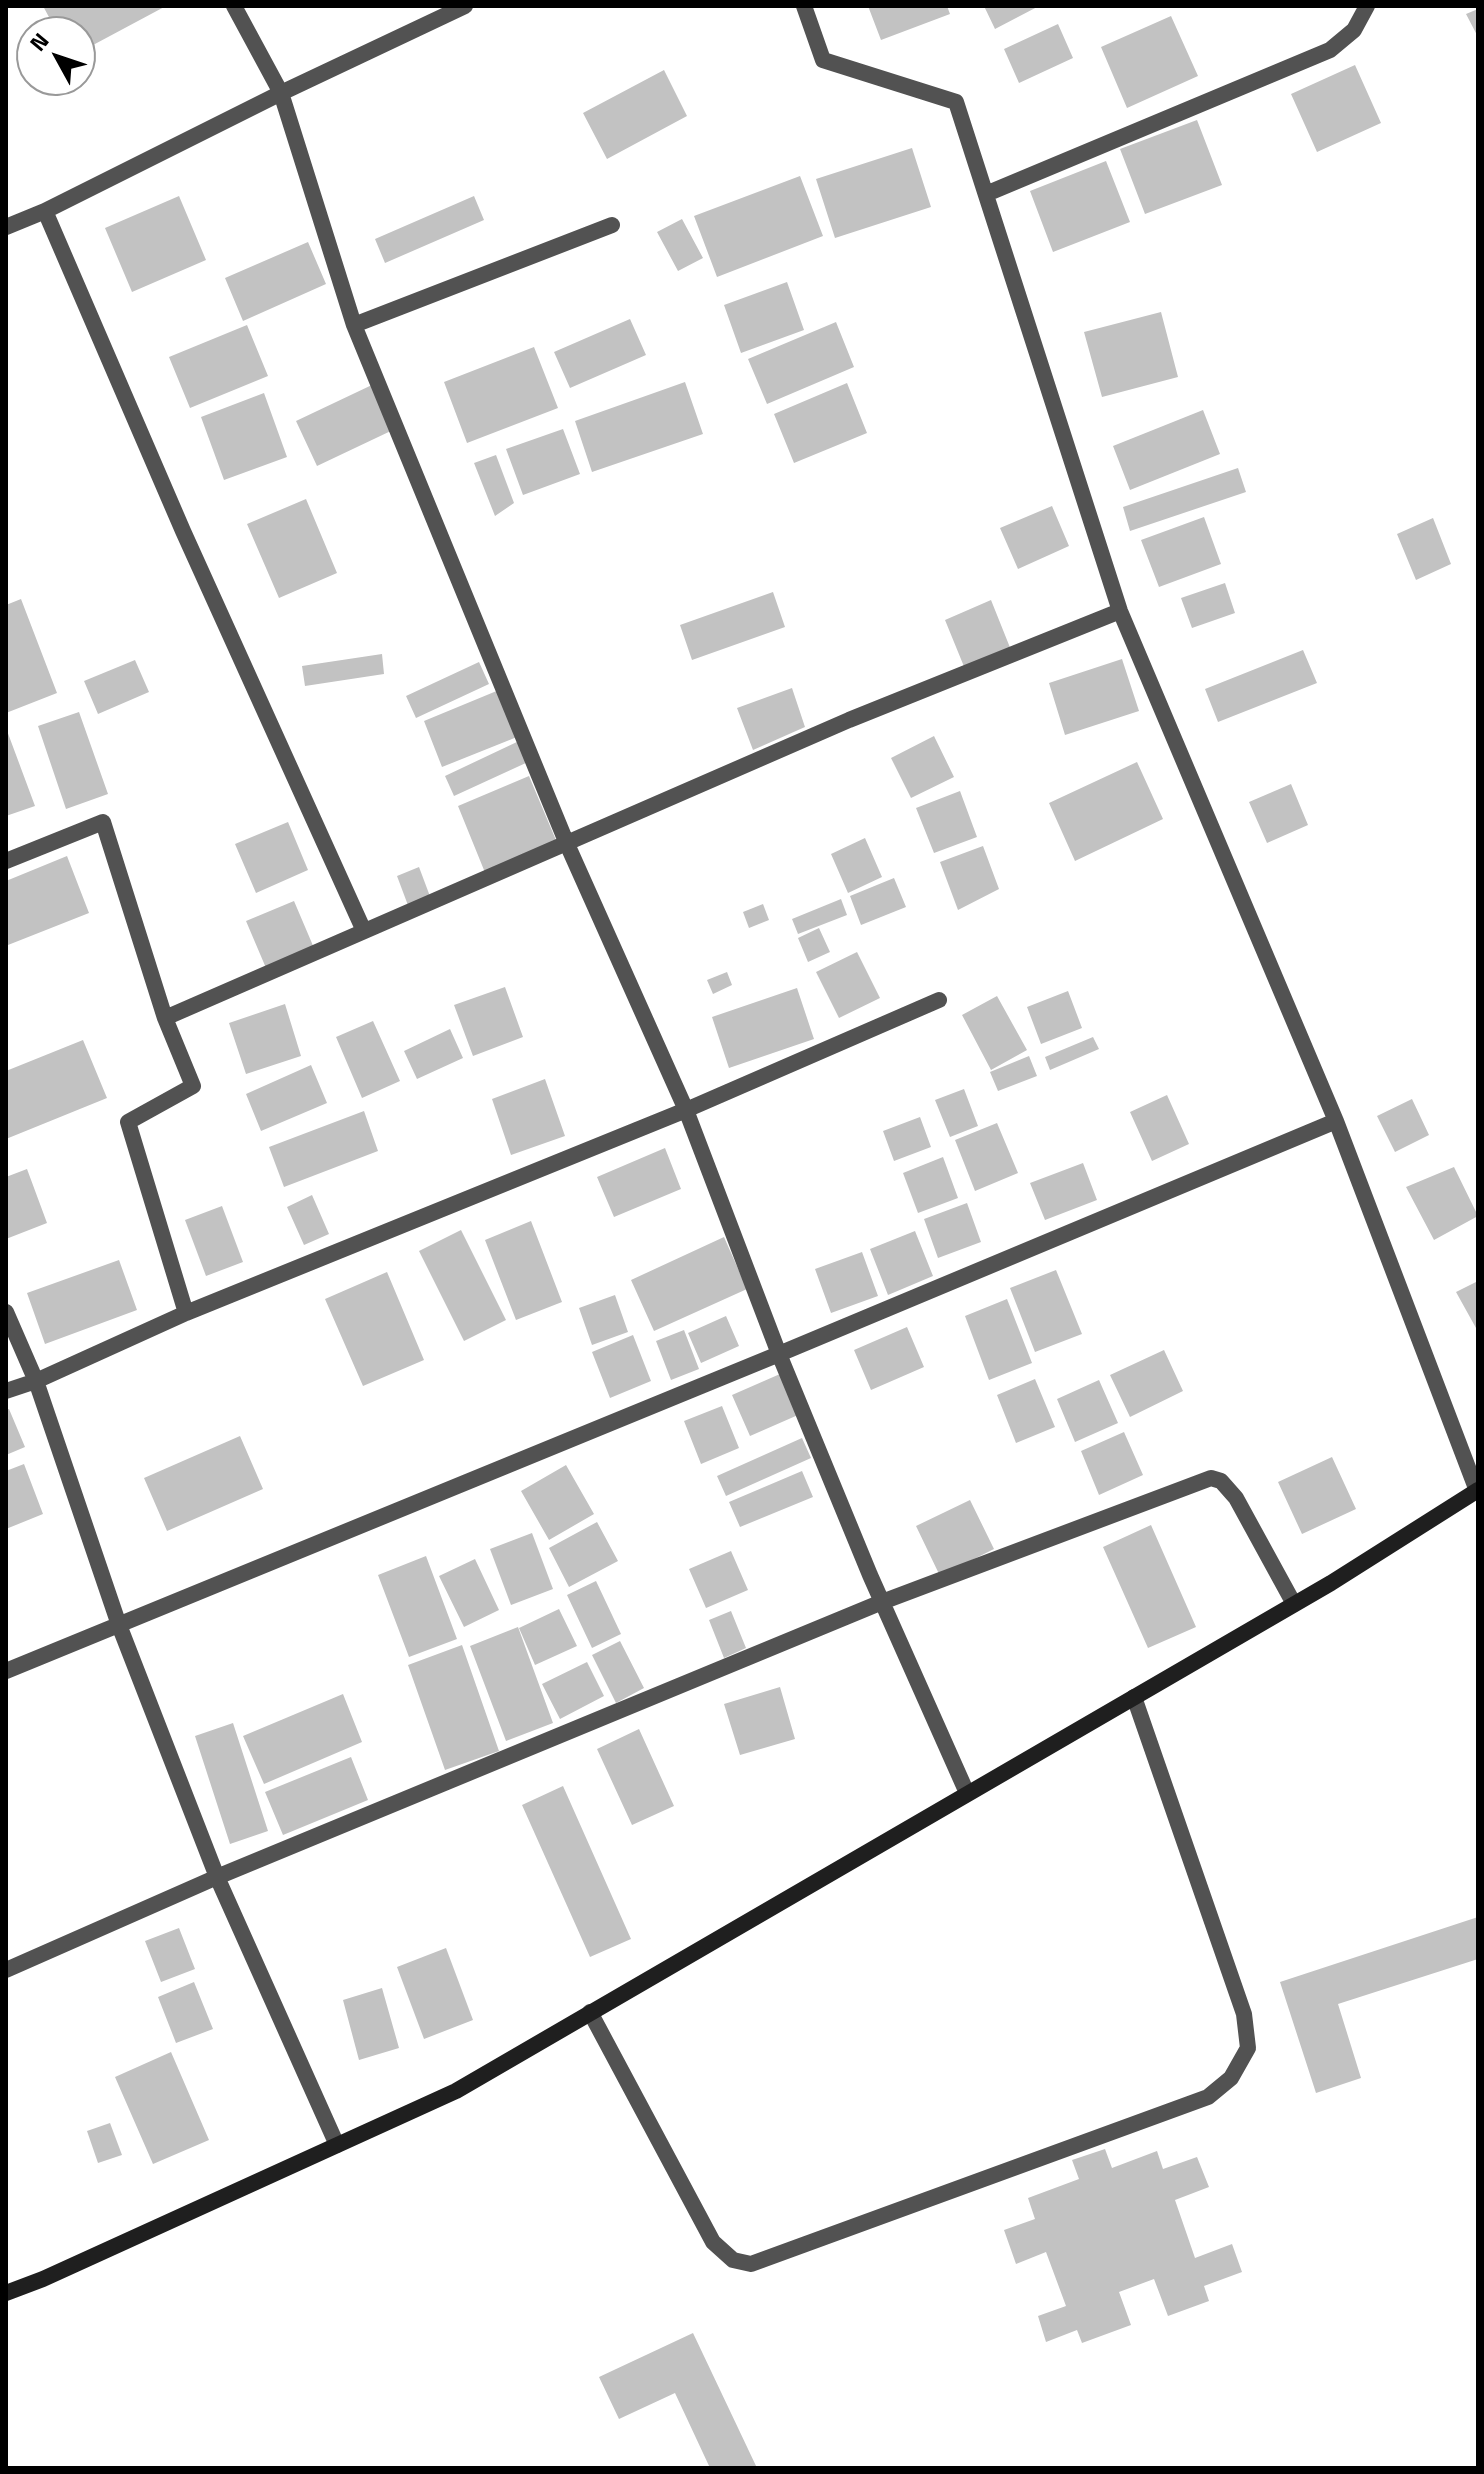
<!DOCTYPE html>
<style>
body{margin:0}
#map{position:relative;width:1484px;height:2474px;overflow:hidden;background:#fff;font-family:"Titillium Web",sans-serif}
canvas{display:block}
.frame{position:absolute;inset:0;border:8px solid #000;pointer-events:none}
.north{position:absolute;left:16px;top:16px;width:80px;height:80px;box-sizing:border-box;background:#fff;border:2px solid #999;border-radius:50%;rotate:310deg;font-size:22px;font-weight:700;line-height:32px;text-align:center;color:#000}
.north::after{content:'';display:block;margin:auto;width:28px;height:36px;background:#000;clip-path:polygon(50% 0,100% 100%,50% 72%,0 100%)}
</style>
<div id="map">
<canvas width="1484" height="2474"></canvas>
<div class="frame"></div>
<div class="north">N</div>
</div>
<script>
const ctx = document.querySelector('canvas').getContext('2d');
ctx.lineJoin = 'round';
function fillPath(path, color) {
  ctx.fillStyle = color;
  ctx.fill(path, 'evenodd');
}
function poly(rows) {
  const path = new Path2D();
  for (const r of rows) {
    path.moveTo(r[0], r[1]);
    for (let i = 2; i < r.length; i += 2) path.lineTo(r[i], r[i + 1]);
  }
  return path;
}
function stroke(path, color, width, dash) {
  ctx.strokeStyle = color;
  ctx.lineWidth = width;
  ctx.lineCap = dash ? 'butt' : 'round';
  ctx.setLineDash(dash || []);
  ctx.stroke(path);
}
const building = poly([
 [43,6,166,6,80,52,80,32,57,32],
 [868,6,947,6,950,14,881,40],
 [984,6,1039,6,995,29],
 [1478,9,1478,37,1466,14],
 [1171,16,1198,76,1127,108,1101,47],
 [1058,24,1073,58,1019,83,1004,49],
 [1355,65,1381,123,1317,152,1291,94],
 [664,70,687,116,607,159,583,113],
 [1197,120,1222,185,1145,214,1120,149],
 [912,148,931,207,835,238,816,179],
 [1106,161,1130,222,1053,252,1030,191],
 [800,176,823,236,717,277,694,216],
 [179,196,206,260,132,292,105,228],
 [474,196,484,220,385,263,375,239],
 [682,219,703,258,678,271,657,232],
 [308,242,326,284,243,321,225,278],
 [787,282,804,330,741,353,724,305],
 [1161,312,1178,377,1102,397,1084,332],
 [630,319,646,355,570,388,554,352],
 [836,322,854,367,767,404,748,359],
 [247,325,268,376,190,408,169,357],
 [534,347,558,408,467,443,444,382],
 [685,382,703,434,592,472,575,421],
 [847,383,867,433,794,463,774,414],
 [374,384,395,429,317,466,296,421],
 [264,393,287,457,224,480,201,417],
 [1203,410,1220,454,1130,490,1113,446],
 [563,429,580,474,523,495,506,449],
 [496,455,514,503,495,516,474,463],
 [1238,468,1246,492,1130,531,1123,507],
 [306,499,337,573,279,598,247,524],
 [1052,506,1069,546,1018,569,1000,528],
 [1204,517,1221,564,1159,587,1141,540],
 [1433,518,1451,564,1416,580,1397,534],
 [1225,583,1235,613,1192,628,1181,598],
 [773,592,785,627,692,660,680,625],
 [21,599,57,693,6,713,6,605],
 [991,600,1011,650,965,669,945,620],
 [1303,650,1317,683,1218,722,1205,689],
 [382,654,384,674,305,686,302,666],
 [1122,659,1139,711,1065,735,1049,683],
 [135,660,149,692,98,714,84,681],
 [479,662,489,684,416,718,406,696],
 [792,688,805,727,753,750,737,708],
 [499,690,517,737,442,767,424,721],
 [79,712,108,794,66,809,38,726],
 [6,728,35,806,6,816],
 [934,736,954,777,911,798,891,758],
 [519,741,528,762,454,796,445,776],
 [1137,762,1163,819,1075,861,1049,803],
 [529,776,558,845,486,875,458,806],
 [1291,784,1308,825,1267,843,1249,802],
 [960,791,977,837,934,853,916,808],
 [288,822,308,870,256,893,235,844],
 [865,838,882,877,848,893,831,854],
 [983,846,999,889,958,910,940,862],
 [67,856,89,913,8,945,6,940,6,881],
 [419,867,431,899,409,908,397,876],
 [894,878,906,907,861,925,850,896],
 [841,899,847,915,798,934,792,919],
 [294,901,314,948,266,968,246,921],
 [763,904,769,920,749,928,743,912],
 [819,928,830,952,808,962,798,938],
 [857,952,880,998,839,1018,816,972],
 [727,972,732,985,713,994,707,980],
 [505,987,523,1037,473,1056,454,1005],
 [797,988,814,1039,729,1068,712,1017],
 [1068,991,1082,1028,1041,1044,1027,1007],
 [997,996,1027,1050,991,1070,962,1015],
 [285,1004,301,1056,246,1074,229,1023],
 [373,1021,400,1081,362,1098,336,1037],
 [450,1029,463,1058,417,1079,404,1051],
 [1093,1037,1099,1049,1050,1070,1045,1057],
 [83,1040,107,1098,6,1139,6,1071],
 [1029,1056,1037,1076,998,1091,990,1072],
 [311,1065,327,1103,261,1131,246,1094],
 [545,1079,565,1136,511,1155,492,1099],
 [964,1089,978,1126,950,1137,935,1100],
 [1167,1095,1189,1144,1152,1161,1130,1112],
 [1412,1099,1429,1135,1395,1152,1377,1116],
 [364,1111,378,1151,284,1187,269,1147],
 [920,1117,931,1147,894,1161,883,1131],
 [997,1123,1018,1173,975,1191,955,1140],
 [665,1148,681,1189,614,1217,597,1177],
 [943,1157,958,1198,918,1213,903,1173],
 [1083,1163,1097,1200,1045,1220,1030,1183],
 [1454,1167,1478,1216,1434,1240,1406,1187],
 [27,1169,47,1223,6,1239,6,1177],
 [312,1195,329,1234,304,1245,287,1207],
 [967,1203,981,1242,938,1258,924,1219],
 [222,1206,243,1262,206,1276,185,1220],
 [531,1221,562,1302,516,1320,485,1240],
 [461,1230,506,1320,464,1341,419,1251],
 [915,1231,933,1276,888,1295,870,1249],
 [724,1237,747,1289,654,1331,631,1280],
 [862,1252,878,1296,831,1313,815,1269],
 [119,1260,137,1310,45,1344,27,1293],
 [1056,1270,1082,1334,1035,1352,1010,1288],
 [387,1272,424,1360,363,1386,325,1299],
 [1478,1281,1478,1327,1476,1328,1456,1292],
 [615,1295,628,1332,592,1345,579,1308],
 [1007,1299,1032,1363,989,1380,965,1316],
 [726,1316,739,1346,701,1363,688,1333],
 [907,1327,924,1367,871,1390,854,1350],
 [684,1330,699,1369,671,1380,656,1341],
 [633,1335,651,1381,610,1398,592,1352],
 [1164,1350,1183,1391,1130,1417,1110,1375],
 [780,1374,798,1415,750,1436,732,1395],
 [1035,1379,1055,1427,1016,1443,997,1395],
 [1099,1380,1118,1423,1075,1442,1057,1399],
 [722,1406,739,1448,701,1464,684,1421],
 [9,1409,25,1447,6,1455,6,1410],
 [1124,1432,1143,1475,1099,1495,1081,1451],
 [240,1436,263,1489,167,1531,144,1478],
 [802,1438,811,1458,726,1496,717,1476],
 [1332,1457,1356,1509,1302,1534,1278,1482],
 [24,1464,43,1514,6,1529,6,1471],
 [566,1465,594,1514,549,1540,521,1491],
 [802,1471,813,1497,740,1527,729,1502],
 [970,1500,994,1549,940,1576,916,1526],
 [597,1522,618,1561,569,1587,549,1548],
 [1151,1525,1196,1627,1148,1648,1103,1547],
 [532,1533,553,1589,511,1605,490,1549],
 [731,1551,748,1590,706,1608,689,1569],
 [426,1556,457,1639,409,1657,378,1575],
 [475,1559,499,1610,464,1627,439,1576],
 [596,1581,621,1634,592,1648,567,1595],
 [559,1609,577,1646,535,1665,519,1628],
 [731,1611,746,1648,724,1658,709,1620],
 [518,1627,553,1723,506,1741,470,1646],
 [620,1641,644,1688,616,1703,592,1655],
 [462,1645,499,1751,445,1770,408,1665],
 [587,1662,604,1696,560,1719,542,1684],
 [780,1687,795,1739,740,1755,724,1704],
 [343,1694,362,1742,264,1784,243,1736],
 [233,1723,268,1831,230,1844,195,1736],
 [639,1729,674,1806,632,1825,597,1749],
 [351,1757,368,1800,283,1835,265,1792],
 [563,1786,631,1939,590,1957,522,1805],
 [1478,1917,1478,1959,1338,2004,1361,2078,1316,2093,1280,1982],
 [179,1928,195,1969,161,1982,145,1941],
 [446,1948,473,2020,424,2039,397,1967],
 [194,1982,213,2029,176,2043,158,1997],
 [382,1988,399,2048,359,2060,343,2000],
 [171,2052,209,2140,153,2164,115,2077],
 [110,2123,122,2155,98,2163,87,2131],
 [1105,2149,1112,2168,1157,2151,1163,2169,1197,2157,1209,2187,1175,2200,1195,2258,1232,2244,1242,2272,1204,2286,1209,2301,1168,2316,1154,2279,1119,2292,1131,2325,1082,2343,1077,2330,1046,2342,1038,2316,1066,2306,1046,2252,1016,2264,1004,2230,1035,2219,1028,2198,1079,2179,1072,2160],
 [693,2333,757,2468,710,2468,675,2393,619,2419,599,2377]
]);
const lane = poly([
 [590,2012,713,2242,733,2260,751,2264,1208,2097,1231,2078,1248,2048,1244,2014,1134,1697]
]);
const street = poly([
 [234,6,281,93,354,325,567,844,686,1110,779,1354,870,1575,967,1793],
 [804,6,823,60,956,102,1120,611,1336,1121,1477,1491],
 [986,194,1330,50,1354,30,1367,6],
 [45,211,183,531,364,931],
 [6,227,45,211,281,93,465,6],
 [354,325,612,225],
 [6,861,103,822,165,1018,193,1086,128,1122,186,1313],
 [165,1018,849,720,1120,611],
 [6,1312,36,1381,119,1625,217,1877,337,2145],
 [6,1391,36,1381,186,1313,686,1110,939,1000],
 [6,1671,779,1354,1336,1121],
 [6,1970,217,1877,882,1602,1211,1478,1221,1481,1236,1498,1294,1604]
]);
const secondary = poly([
 [6,2293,43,2279,456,2091,1331,1583,1478,1490]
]);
fillPath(building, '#c2c2c2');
stroke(lane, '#525252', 16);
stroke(street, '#525252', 16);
stroke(secondary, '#1f1f1f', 16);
</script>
